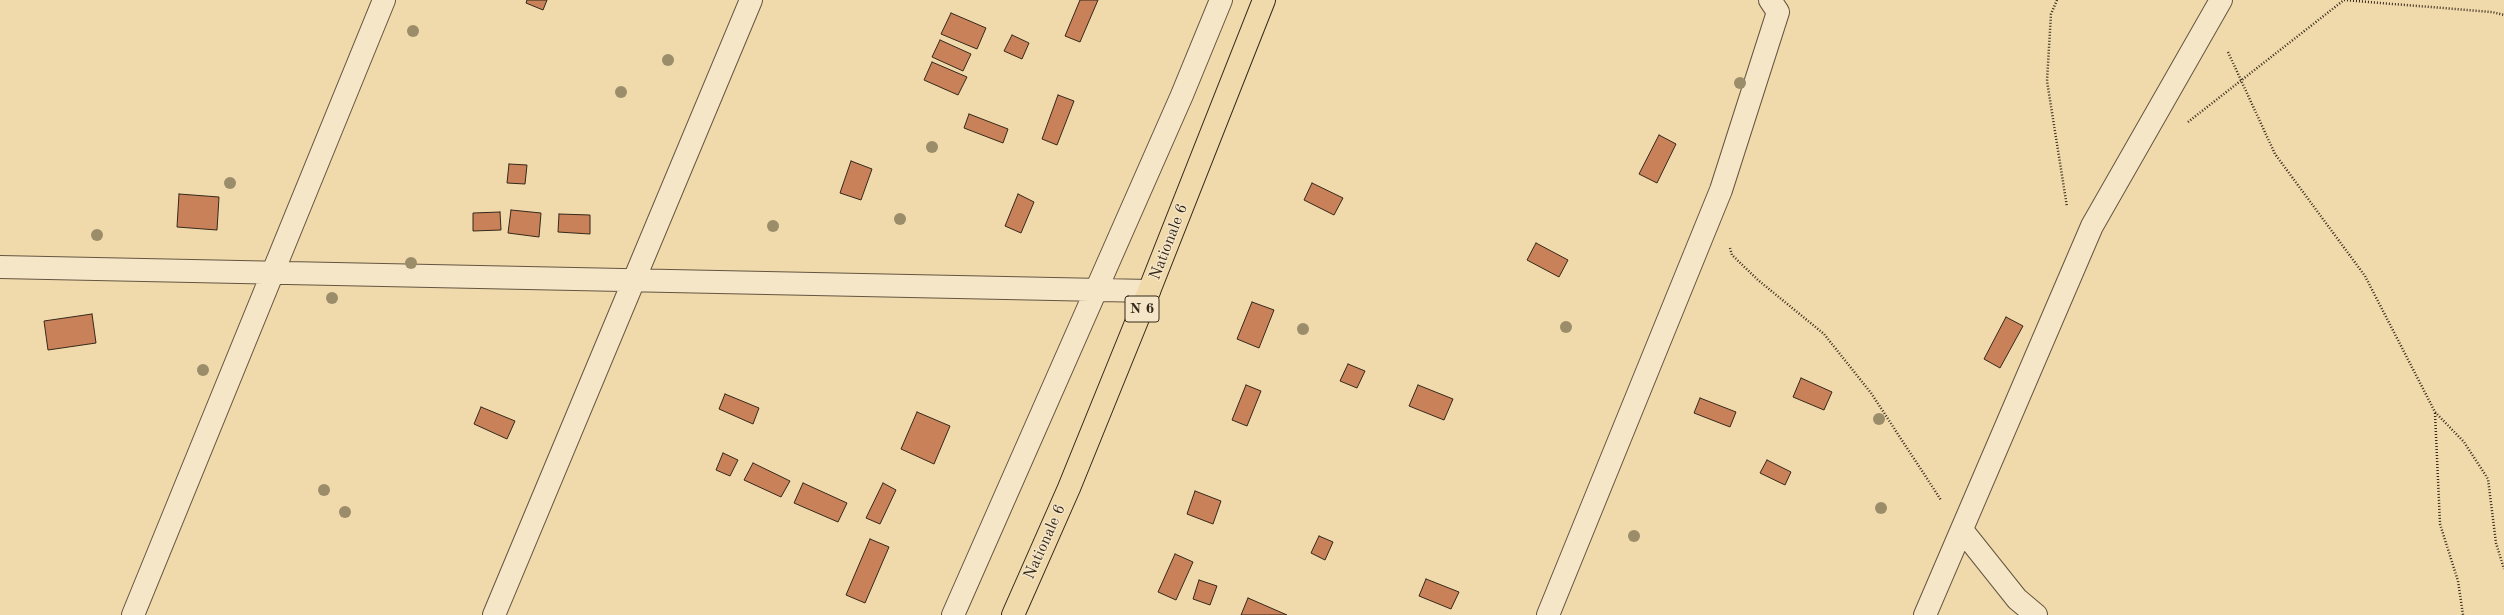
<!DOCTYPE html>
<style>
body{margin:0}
canvas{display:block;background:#f0d9aa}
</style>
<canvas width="2504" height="615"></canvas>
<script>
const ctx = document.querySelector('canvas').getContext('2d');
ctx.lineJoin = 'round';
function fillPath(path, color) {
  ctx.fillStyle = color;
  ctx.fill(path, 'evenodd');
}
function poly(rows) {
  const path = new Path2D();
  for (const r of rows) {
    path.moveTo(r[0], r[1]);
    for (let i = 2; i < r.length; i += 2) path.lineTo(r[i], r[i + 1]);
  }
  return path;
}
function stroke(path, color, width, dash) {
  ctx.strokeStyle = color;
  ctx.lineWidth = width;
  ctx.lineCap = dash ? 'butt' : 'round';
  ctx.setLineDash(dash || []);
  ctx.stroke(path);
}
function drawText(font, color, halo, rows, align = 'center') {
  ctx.font = font + ' "Old Standard TT",serif';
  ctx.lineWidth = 3;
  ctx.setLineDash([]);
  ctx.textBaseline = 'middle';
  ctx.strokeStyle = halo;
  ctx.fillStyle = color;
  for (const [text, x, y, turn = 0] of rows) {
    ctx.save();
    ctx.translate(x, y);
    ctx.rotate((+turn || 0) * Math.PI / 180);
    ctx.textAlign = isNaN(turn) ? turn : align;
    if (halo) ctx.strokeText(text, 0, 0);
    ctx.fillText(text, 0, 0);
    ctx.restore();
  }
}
const building = poly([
 [527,0,547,0,543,10,526,3,527,0],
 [1080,0,1098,0,1080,42,1065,36,1080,0],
 [951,13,986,28,977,49,941,34,951,13],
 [1012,35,1029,43,1022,59,1004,51,1012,35],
 [940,40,971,54,963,71,932,57,940,40],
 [932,62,967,77,958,95,924,80,932,62],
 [1058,95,1074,101,1057,145,1042,139,1058,95],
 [969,114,1008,129,1003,143,964,128,969,114],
 [1659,135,1676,144,1657,183,1639,174,1659,135],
 [851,161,872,169,861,200,840,193,851,161],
 [509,164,527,165,525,184,507,183,509,164],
 [1312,183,1343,198,1334,215,1304,200,1312,183],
 [179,194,219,197,217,230,177,227,179,194],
 [1018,194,1034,202,1021,233,1005,226,1018,194],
 [511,210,541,213,539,237,508,233,511,210],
 [500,212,501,230,473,231,473,213,500,212],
 [559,214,590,215,590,234,558,232,559,214],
 [1536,243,1568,260,1559,277,1527,260,1536,243],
 [1252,302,1274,310,1259,348,1237,339,1252,302],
 [92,314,96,343,48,350,44,321,92,314],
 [2006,317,2023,326,2000,368,1984,359,2006,317],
 [1348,364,1365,371,1357,388,1340,381,1348,364],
 [1801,378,1832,392,1824,410,1793,397,1801,378],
 [1246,385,1261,391,1247,426,1232,420,1246,385],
 [1418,385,1453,399,1444,420,1409,406,1418,385],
 [725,394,759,408,753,424,719,409,725,394],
 [1700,398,1736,412,1730,427,1694,413,1700,398],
 [481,407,515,421,507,439,474,424,481,407],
 [917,412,950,426,934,464,901,449,917,412],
 [723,453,738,460,730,476,716,470,723,453],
 [1767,460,1791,472,1785,485,1760,473,1767,460],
 [753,463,790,481,781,497,744,480,753,463],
 [803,483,847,503,838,522,794,503,803,483],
 [883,483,896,490,880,524,866,518,883,483],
 [1195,491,1221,501,1213,524,1187,514,1195,491],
 [1319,536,1333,542,1325,560,1311,553,1319,536],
 [870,539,889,547,865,603,846,595,870,539],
 [1175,554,1193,562,1176,600,1158,592,1175,554],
 [1426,579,1459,592,1451,609,1419,596,1426,579],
 [1199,580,1217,586,1210,605,1193,599,1199,580],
 [1248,598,1287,615,1241,615,1248,598]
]);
const path = poly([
 [2057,0,2051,14,2047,81,2067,207],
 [2344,0,2492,12,2504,15],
 [2228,52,2275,154,2365,276,2435,412,2464,442,2488,479,2496,543,2504,569],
 [2188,122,2344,0],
 [1730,248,1732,255,1758,280,1824,334,1871,393,1941,500],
 [2435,413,2440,524,2458,581,2463,615]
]);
const minor = poly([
 [0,267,1149,291],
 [1962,530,2017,599,2036,615],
 [133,615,384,0],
 [494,615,751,0],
 [953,615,1182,95,1221,0],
 [1548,615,1721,190,1778,12,1770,0],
 [1925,615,2092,226,2221,0]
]);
const major = poly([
 [1013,615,1069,488,1149,291,1264,0]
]);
const trees = [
 [413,31],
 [668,60],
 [1740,83],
 [621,92],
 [932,147],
 [230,183],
 [900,219],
 [773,226],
 [97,235],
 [411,263],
 [332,298],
 [1566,327],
 [1303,329],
 [203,370],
 [1879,419],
 [324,490],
 [1881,508],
 [345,512],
 [1634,536]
];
const shields = [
 [1142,309,34]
];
const shieldNames = [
 ["N 6",1142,309]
];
const streetNames = [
 ["Nationale 6",1169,242,-69],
 ["Nationale 6",1045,542,-66]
];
fillPath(building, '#c88158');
stroke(building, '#35291c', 1);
stroke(minor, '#645540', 24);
stroke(major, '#35291c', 24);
stroke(path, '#35291c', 2.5, [1, 2]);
stroke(minor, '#f5e6c8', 22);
stroke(major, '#f0d9aa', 22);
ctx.fillStyle = '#9c8d6a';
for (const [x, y] of trees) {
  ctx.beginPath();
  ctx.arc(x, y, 6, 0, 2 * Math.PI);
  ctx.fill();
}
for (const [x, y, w] of shields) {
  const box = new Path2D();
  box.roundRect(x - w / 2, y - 13, w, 26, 3);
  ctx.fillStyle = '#f5e6c8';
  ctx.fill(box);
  stroke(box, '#35291c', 1);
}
drawText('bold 15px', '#35291c', null, shieldNames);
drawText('16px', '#35291c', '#f5e6c8', streetNames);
</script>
